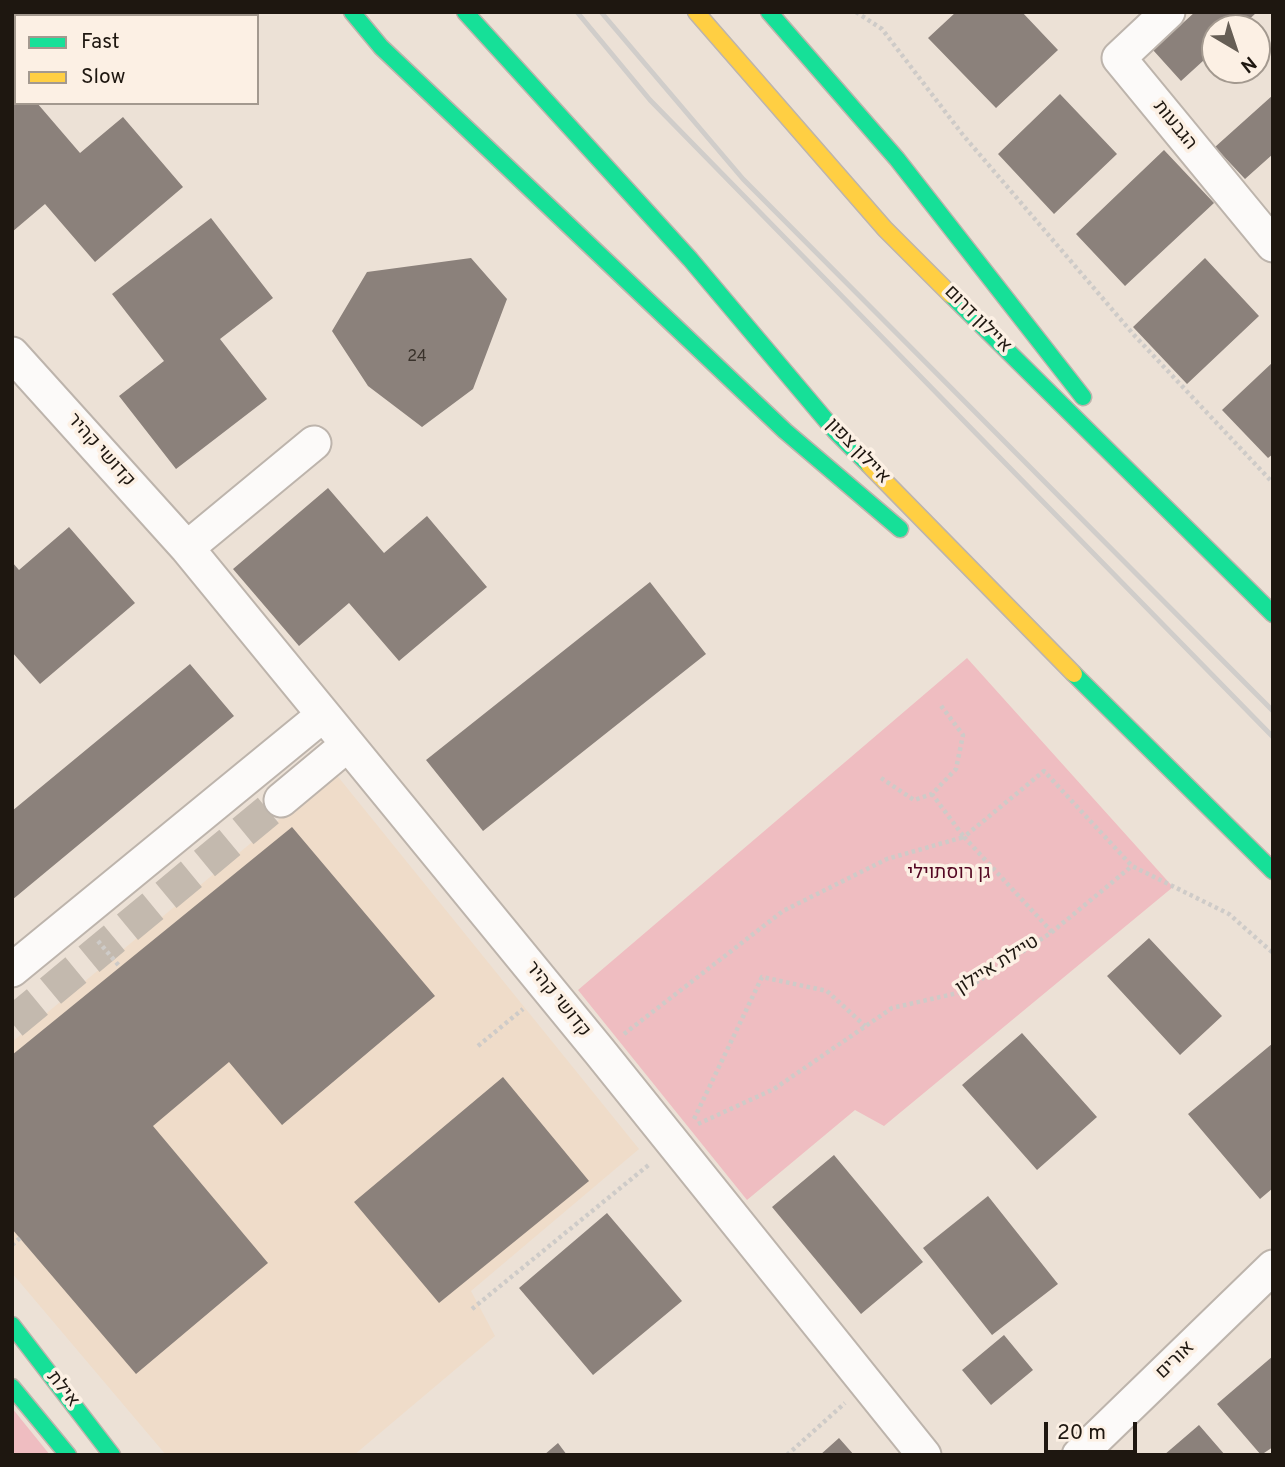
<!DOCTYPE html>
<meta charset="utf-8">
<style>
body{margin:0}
#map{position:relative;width:1285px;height:1467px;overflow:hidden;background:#ece1d6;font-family:Overpass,sans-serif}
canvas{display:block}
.frame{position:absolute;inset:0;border:14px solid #1e1710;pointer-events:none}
.legend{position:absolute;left:14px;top:14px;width:245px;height:91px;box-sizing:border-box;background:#fcf0e4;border:2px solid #a3998f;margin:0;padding:9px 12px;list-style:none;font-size:21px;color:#1e1710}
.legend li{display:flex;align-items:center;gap:14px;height:35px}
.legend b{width:35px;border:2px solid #a3998f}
.north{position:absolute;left:1201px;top:14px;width:70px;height:70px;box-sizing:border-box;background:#fcf0e4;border:2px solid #a3998f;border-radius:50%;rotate:141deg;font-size:19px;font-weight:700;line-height:28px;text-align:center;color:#1e1710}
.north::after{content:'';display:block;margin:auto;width:24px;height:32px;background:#665e55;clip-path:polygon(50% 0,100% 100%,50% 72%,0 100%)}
.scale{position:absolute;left:1044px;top:1422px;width:93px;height:32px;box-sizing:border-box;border:4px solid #1e1710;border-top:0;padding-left:9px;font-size:21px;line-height:24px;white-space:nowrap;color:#1e1710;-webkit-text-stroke:5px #fcf0e4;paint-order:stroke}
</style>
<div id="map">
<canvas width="1285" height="1467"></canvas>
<div class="frame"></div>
<ul class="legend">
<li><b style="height:9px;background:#16e098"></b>Fast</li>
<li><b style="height:9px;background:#ffcf43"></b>Slow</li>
</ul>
<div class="north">N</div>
<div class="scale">20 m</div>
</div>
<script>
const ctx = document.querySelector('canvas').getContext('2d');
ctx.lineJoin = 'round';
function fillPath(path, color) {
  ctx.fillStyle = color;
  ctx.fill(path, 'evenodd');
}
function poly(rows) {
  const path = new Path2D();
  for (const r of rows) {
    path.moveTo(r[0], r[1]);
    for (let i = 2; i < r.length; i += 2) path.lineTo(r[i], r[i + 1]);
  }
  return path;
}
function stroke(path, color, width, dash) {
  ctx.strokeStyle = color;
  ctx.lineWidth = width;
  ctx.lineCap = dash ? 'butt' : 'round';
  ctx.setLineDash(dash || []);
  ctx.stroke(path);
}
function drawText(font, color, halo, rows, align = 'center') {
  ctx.font = font + ' Overpass,Heebo,sans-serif';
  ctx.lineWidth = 7;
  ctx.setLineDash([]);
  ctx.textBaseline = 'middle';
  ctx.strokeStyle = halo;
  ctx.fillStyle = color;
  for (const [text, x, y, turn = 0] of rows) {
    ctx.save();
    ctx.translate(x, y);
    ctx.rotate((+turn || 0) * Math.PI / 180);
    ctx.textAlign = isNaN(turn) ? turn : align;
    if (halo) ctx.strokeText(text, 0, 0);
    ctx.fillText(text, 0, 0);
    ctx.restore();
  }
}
const built = poly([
 [335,773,639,1149,471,1291,495,1336,354,1455,166,1455,12,1273,12,1042]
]);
const green = poly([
 [967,658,1173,887,884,1126,855,1110,747,1200,578,990],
 [12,1408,50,1455,12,1455]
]);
const building = poly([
 [956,12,1022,12,1058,50,996,108,928,38],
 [1195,12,1257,12,1240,28,1215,28,1215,50,1181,81,1153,50],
 [1060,94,1117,154,1054,214,998,154],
 [1273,95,1273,154,1245,179,1215,147],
 [16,96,16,103,37,103,80,153,123,117,183,187,95,262,45,204,12,232,12,99],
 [1164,150,1214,203,1125,286,1076,234],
 [211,218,273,298,220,339,267,399,176,469,119,396,164,361,112,294],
 [471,258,507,299,473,389,422,427,368,386,332,331,367,272],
 [1205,258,1259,316,1187,384,1133,327],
 [1273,362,1273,454,1268,458,1222,410],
 [328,488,384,553,427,516,487,587,399,661,349,603,299,646,233,569],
 [69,527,135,603,40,684,12,652,12,562,19,570],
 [650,582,706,654,483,831,426,760],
 [190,664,234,716,12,900,12,811],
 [292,827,435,996,282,1125,229,1062,153,1126,268,1263,136,1374,12,1229,12,1055],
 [1149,938,1222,1016,1180,1055,1107,976],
 [1022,1033,1097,1117,1037,1170,962,1085],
 [1273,1043,1273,1188,1260,1199,1188,1114],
 [503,1077,589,1181,439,1303,354,1202],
 [834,1155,923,1262,861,1314,772,1207],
 [988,1196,1058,1284,992,1335,923,1248],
 [607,1213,682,1301,593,1375,519,1288],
 [1004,1335,1033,1370,991,1405,962,1370],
 [1273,1356,1273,1447,1261,1455,1217,1404],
 [1199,1425,1225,1455,1164,1455],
 [839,1438,854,1455,820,1455],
 [558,1443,567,1455,544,1455]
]);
const streetTunnel = poly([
 [12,1023,281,800]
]);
const path = poly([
 [856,12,882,29,963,135,1134,335,1273,483],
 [881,778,914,800,932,794,956,769,963,735,939,703],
 [1052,932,964,837,1044,771,1132,866,1229,914,1273,953],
 [98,941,120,967],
 [624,1034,783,911,887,859,964,837,932,794],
 [478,1046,523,1009],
 [694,1119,762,977,827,991,865,1026],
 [698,1124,774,1089,892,1008,962,992,1052,932,1132,866],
 [12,1245,20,1238],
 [472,1309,651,1163],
 [787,1455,845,1403]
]);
const street = poly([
 [1168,12,1119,58,1273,245],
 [12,354,187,548,600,1052,924,1455],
 [187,548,314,443],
 [281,800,347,745],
 [12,970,322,716],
 [1079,1455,1273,1267]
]);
const fast = poly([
 [352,12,381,47,785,431,900,529],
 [465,12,690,259,835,431,869,465],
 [769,12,897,159,1083,397],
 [951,295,1273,614],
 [1074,674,1273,871],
 [12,1325,112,1455],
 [12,1387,68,1455]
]);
const slow = poly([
 [696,12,885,229,951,295],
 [869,465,1074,674]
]);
const rail = poly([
 [577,12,650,100,1273,737],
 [601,12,743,179,1273,711]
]);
const numberNames = [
 ["24",417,358]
];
const streetNames = [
 ["הגבעות",1174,126,51],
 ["איילון דרום",977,320,45],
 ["קדושי קהיר",100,451,48],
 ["איילון צפון",857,452,46],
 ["טיילת איילון",998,966,-32],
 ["קדושי קהיר",557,1000,51],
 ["אורים",1176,1361,-44],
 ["אילת",62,1390,52]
];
const parkNames = [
 ["גן רוסתוילי",949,874]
];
fillPath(built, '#efdcc9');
fillPath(green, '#efbdc1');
fillPath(building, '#8b817b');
stroke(streetTunnel, '#c3b9ae', 33, [33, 17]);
stroke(street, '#bdb4ac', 37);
stroke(fast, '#bdb4ac', 19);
stroke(slow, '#bdb4ac', 19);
stroke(path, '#cecbc8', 4.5, [3.5, 3.5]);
stroke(street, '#fcfaf9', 33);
stroke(fast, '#16e098', 16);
stroke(slow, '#ffcf43', 16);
stroke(rail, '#d0cdca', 5);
drawText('16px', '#39322b', null, numberNames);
drawText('19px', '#1e1710', '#fcf0e4', streetNames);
drawText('19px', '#540722', '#fcf0e4', parkNames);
</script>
